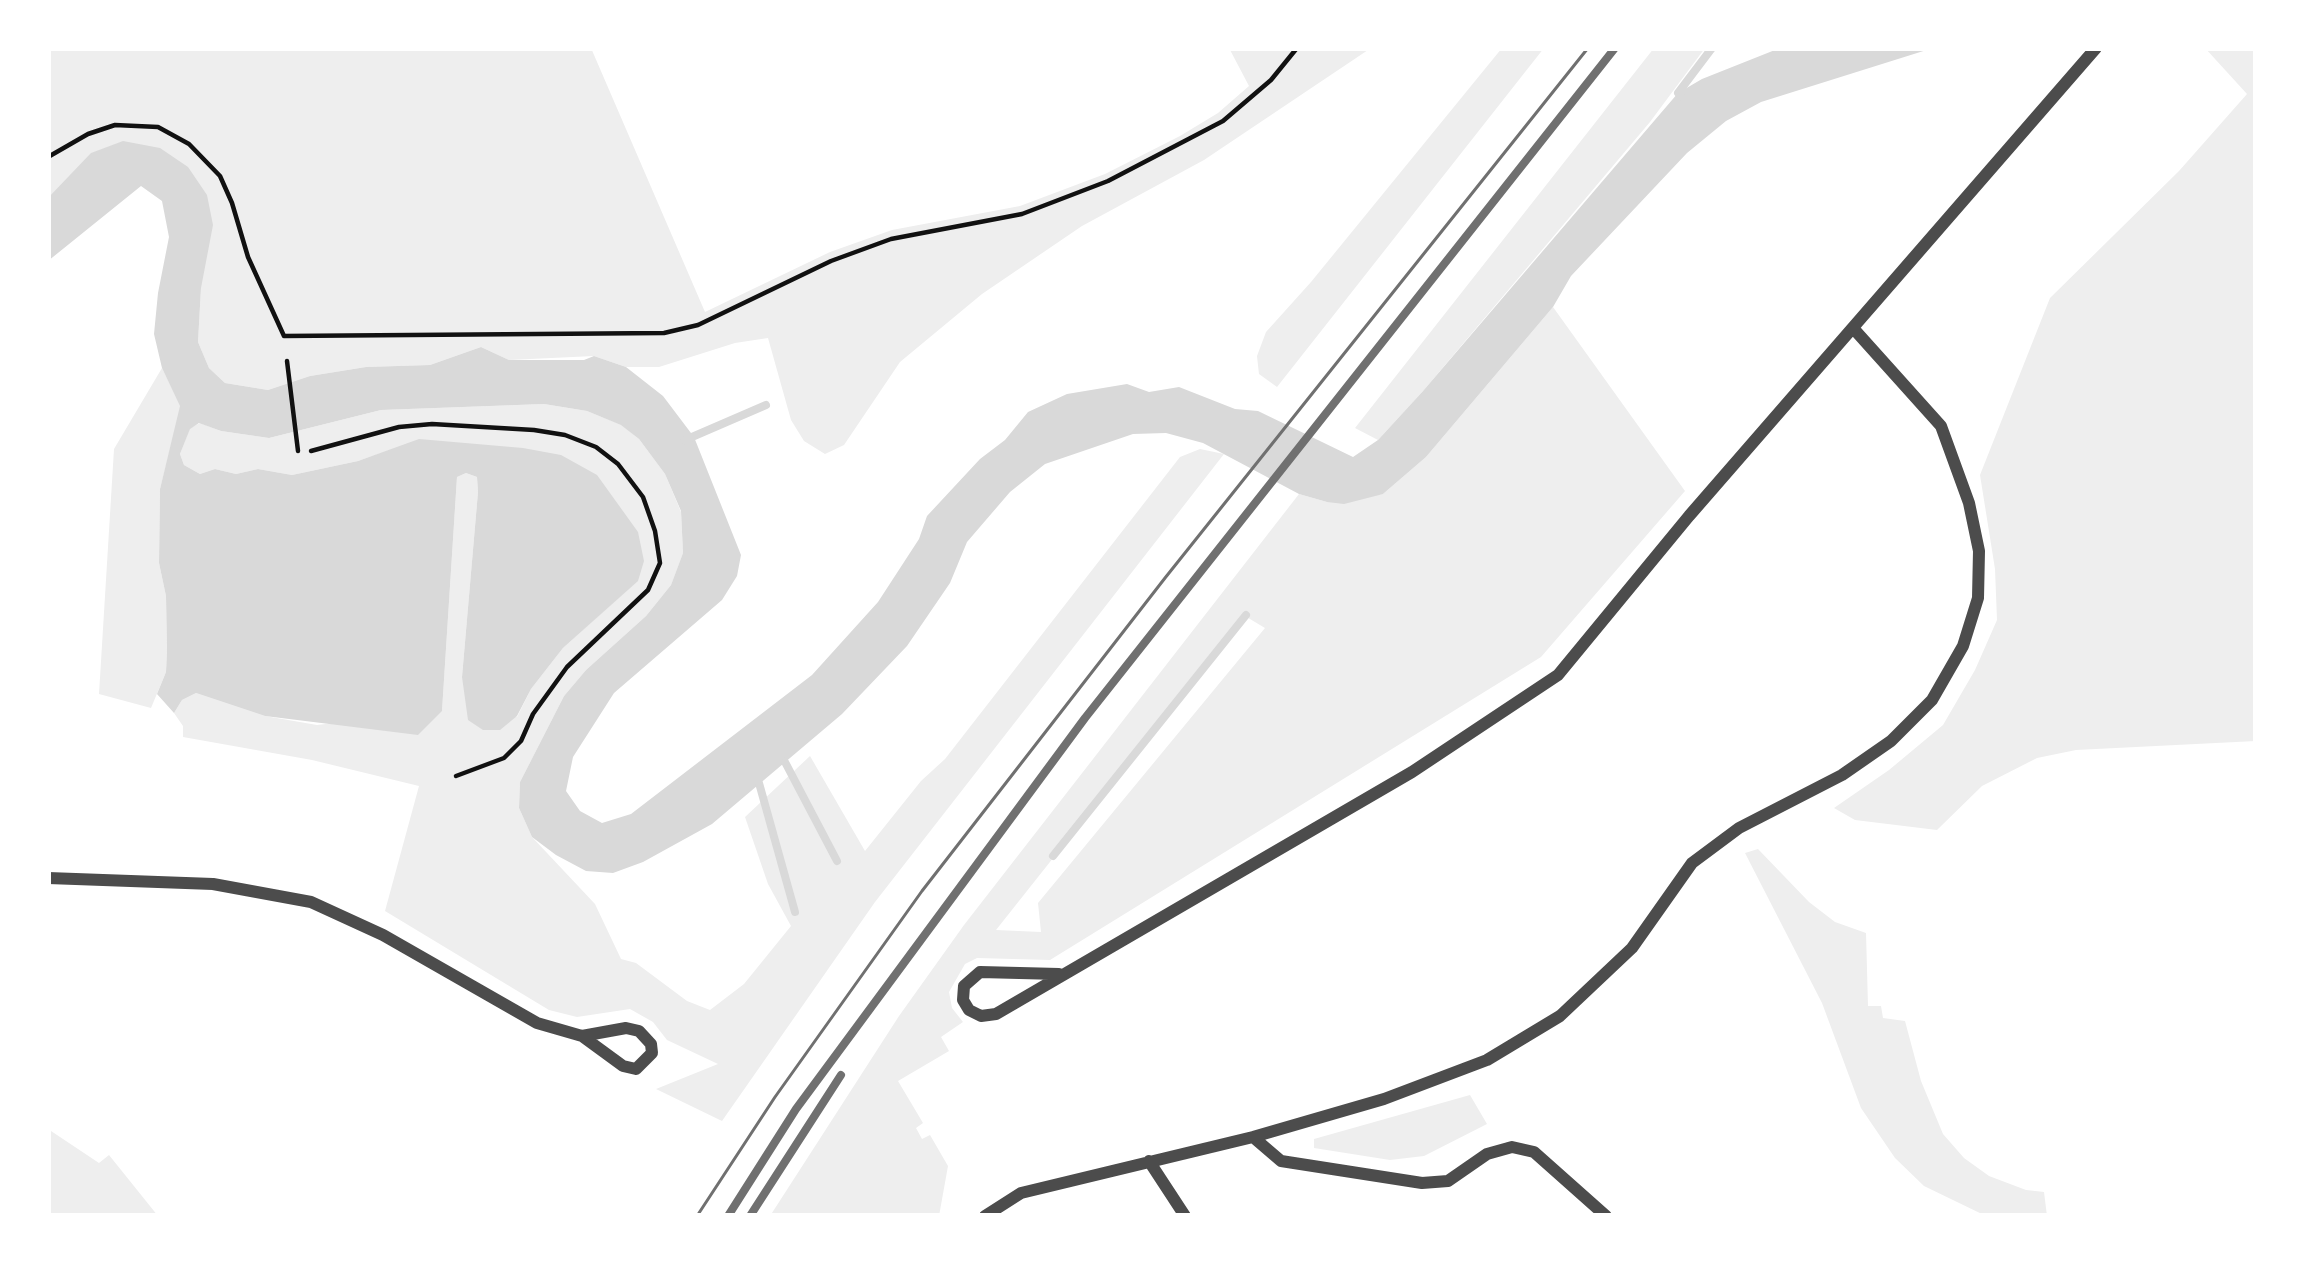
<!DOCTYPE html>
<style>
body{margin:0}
#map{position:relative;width:2304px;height:1264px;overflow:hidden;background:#fff;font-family:Bitter,serif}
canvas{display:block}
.frame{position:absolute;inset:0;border:51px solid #fff;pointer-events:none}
</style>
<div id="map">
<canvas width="2304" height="1264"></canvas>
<div class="frame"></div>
</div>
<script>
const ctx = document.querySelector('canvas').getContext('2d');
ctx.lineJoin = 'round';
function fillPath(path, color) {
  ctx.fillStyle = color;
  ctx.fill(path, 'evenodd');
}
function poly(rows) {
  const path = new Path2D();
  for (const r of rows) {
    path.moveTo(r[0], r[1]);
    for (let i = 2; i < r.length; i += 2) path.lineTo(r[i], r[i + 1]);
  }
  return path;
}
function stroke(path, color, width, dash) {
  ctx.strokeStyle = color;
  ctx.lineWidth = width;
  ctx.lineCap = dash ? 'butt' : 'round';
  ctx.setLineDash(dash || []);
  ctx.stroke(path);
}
const green = poly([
 [48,48,591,48,705,312,830,252,892,230,1020,206,1105,174,1180,136,1218,113,1249,86,1229,48,1371,48,1204,160,1082,226,982,294,900,362,844,445,825,454,804,441,791,420,768,338,735,343,659,367,626,367,594,356,509,360,481,347,430,365,366,367,310,376,268,390,225,383,209,368,198,342,201,288,188,167,48,198],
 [1502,48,1544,48,1277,387,1259,374,1257,356,1266,332,1311,282],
 [1654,48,1705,48,1650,122,1423,391,1378,440,1355,428],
 [2205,48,2256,48,2256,741,2076,750,2037,758,1982,786,1937,830,1855,820,1834,808,1889,770,1943,725,1975,670,1997,620,1995,569,1980,475,2050,298,2179,171,2247,94],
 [1553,307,1685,491,1541,657,1050,960,977,958,965,964,949,992,952,1008,963,1022,941,1037,949,1051,898,1081,923,1123,916,1128,922,1139,930,1135,948,1166,939,1216,770,1216,899,1016,964,925,1299,494,1327,502,1383,494,1426,457],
 [1245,616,1265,628,1038,903,1041,932,996,930],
 [162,368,181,406,160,489,159,563,166,596,167,651,166,672,151,708,99,694,114,449],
 [544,404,587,411,622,425,639,439,665,474,681,512,683,553,671,585,646,616,586,670,564,696,520,782,519,808,532,837,595,904,621,959,636,963,687,1001,710,1010,744,984,791,926,768,884,745,817,810,756,865,851,921,781,945,759,1180,457,1200,449,1224,454,875,902,722,1121,656,1089,718,1064,667,1040,653,1022,630,1009,577,1017,549,1010,385,911,419,786,312,760,183,737,183,726,174,713,182,700,196,693,265,716,317,725,442,711,457,477,466,473,477,477,478,492,462,677,517,717,531,689,563,648,637,581,438,442,419,440,358,461,292,475,258,469,236,474,215,469,200,474,184,465,180,454,190,428,200,423,221,431,269,438,381,410],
 [1758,849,1809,902,1835,922,1866,933,1868,1006,1881,1006,1883,1018,1905,1021,1921,1081,1943,1134,1964,1158,1989,1176,2026,1190,2044,1192,2047,1216,1986,1216,1924,1186,1895,1158,1861,1108,1822,1003,1745,853],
 [1470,1095,1487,1124,1424,1156,1390,1160,1314,1148,1314,1139],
 [48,1129,99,1163,109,1155,158,1216,48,1216]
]);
const water = poly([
 [1780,48,1933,48,1761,102,1726,121,1687,153,1571,276,1553,307,1426,457,1383,494,1344,504,1327,502,1299,494,1203,443,1166,433,1133,434,1045,464,1010,492,967,542,950,583,907,646,842,714,712,824,643,862,613,873,586,871,556,855,532,837,519,808,520,782,564,696,586,670,646,616,671,585,683,553,681,511,665,474,639,439,621,425,587,411,544,404,381,410,269,438,221,431,199,423,190,429,180,454,184,465,200,474,215,469,236,474,258,469,292,475,358,461,419,439,523,448,561,455,597,475,638,532,644,561,638,581,563,648,531,689,517,716,500,730,483,730,468,720,462,677,478,492,477,477,466,473,457,477,442,711,418,735,265,716,196,693,182,700,174,713,157,694,166,672,167,651,166,596,159,563,160,489,180,406,162,368,154,334,158,293,169,237,162,201,141,186,48,261,48,198,91,153,123,141,160,148,188,167,207,195,213,225,201,288,198,342,209,368,225,383,268,390,310,376,366,367,430,365,481,347,509,360,584,360,594,356,626,367,663,396,694,437,741,555,737,576,722,600,614,693,573,757,566,791,580,811,602,823,631,814,812,675,878,602,919,539,927,516,980,459,1005,440,1028,412,1067,394,1127,384,1149,392,1179,387,1235,409,1258,411,1353,457,1378,440,1423,391,1678,93,1702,79]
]);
const stream = poly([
 [1684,99,1678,93,1712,48],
 [685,440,766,405],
 [785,762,837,861],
 [759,783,795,912],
 [1053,856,1246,615]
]);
const path = poly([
 [48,157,88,134,115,125,158,127,189,144,220,176,232,203,248,257,284,336,664,333,698,325,831,261,891,239,1022,214,1108,181,1223,121,1271,80,1297,48],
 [287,361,298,451],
 [311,451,399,427,432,424,534,430,565,435,596,447,618,464,643,497,655,531,660,563,648,590,567,667,533,714,521,741,504,758,456,776]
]);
const minor = poly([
 [48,878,213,884,311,902,383,935,537,1023,582,1036,626,1028,639,1031,651,1044,652,1053,636,1069,623,1066,582,1036],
 [1059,974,980,972,964,986,963,1000,969,1010,981,1016,996,1014,1412,772,1558,675,1689,516,2096,48],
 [1253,1137,1281,1161,1422,1183,1448,1181,1487,1154,1512,1147,1534,1152,1606,1216],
 [1149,1161,1185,1216],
 [985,1216,1021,1193,1253,1137,1384,1099,1487,1060,1560,1016,1632,948,1692,863,1739,828,1842,775,1891,741,1932,700,1963,646,1978,598,1979,551,1969,503,1941,426,1853,328]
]);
const tram = poly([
 [697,1216,775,1097,922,891,1165,578,1588,48]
]);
const rail = poly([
 [728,1216,796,1109,1085,718,1615,48],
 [750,1216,841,1075]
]);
fillPath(green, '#eee');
fillPath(water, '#d9d9d9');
stroke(stream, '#d9d9d9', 8);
stroke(path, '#111', 4.5);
stroke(minor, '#4c4c4c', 12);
stroke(tram, '#707070', 3);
stroke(rail, '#707070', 8);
</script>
